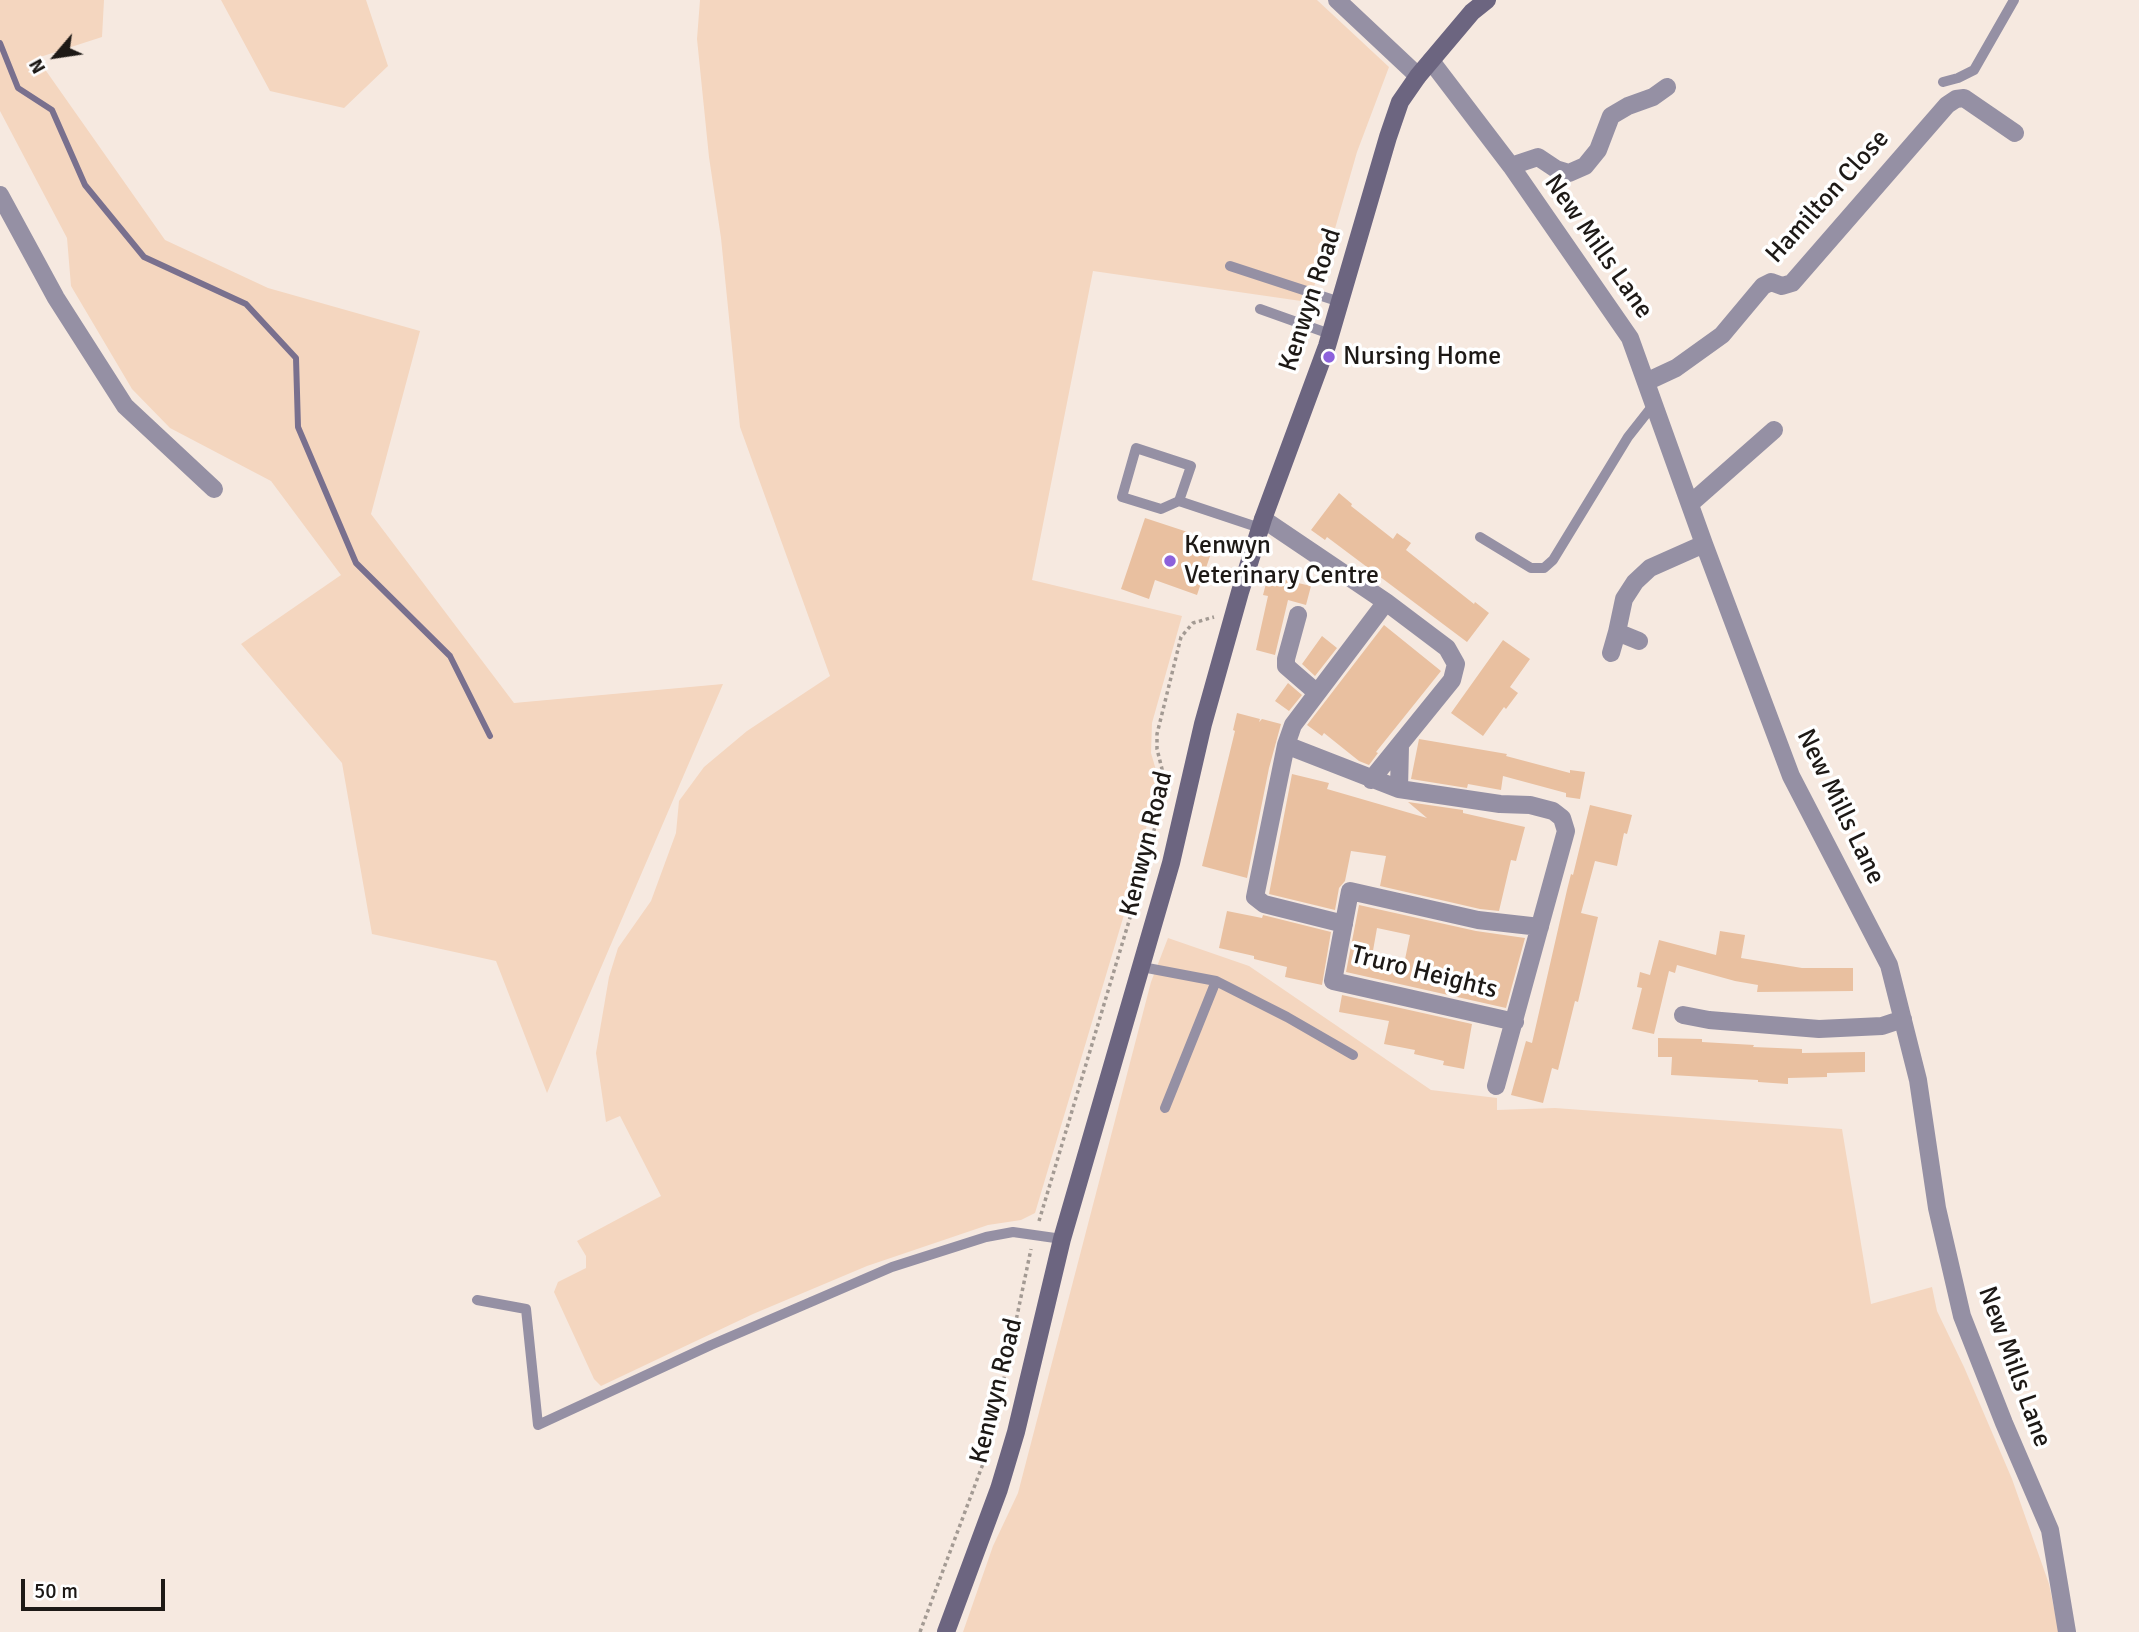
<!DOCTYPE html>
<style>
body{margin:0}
#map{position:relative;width:2139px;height:1632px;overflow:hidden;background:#f6e9e0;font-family:Signika,sans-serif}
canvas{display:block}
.north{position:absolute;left:21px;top:21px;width:70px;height:70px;-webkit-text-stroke:5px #fff;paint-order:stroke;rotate:241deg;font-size:19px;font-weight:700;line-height:28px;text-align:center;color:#1d1916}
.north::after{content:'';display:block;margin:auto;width:24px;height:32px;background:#1d1916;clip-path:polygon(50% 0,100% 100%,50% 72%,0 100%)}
.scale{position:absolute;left:21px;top:1579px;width:144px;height:32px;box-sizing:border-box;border:4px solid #1d1916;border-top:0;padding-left:9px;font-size:21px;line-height:24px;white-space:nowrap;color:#1d1916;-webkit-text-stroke:5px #fff;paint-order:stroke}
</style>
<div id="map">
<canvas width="2139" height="1632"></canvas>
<div class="north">N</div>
<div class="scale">50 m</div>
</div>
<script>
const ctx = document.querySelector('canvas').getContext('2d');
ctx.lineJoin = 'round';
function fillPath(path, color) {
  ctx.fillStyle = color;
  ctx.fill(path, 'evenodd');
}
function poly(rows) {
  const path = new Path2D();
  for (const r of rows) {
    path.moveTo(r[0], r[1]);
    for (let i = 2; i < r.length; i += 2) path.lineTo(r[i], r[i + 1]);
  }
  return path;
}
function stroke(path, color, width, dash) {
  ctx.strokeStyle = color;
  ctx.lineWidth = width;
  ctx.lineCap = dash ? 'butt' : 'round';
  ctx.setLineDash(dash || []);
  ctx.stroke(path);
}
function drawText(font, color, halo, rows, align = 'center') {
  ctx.font = font + ' Signika,sans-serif';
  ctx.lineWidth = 7;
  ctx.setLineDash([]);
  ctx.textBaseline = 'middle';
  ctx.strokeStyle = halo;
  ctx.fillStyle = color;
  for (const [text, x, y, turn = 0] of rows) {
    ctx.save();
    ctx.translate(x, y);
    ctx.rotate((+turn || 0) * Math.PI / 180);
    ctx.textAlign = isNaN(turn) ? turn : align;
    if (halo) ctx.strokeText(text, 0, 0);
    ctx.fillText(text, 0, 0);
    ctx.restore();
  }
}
const green = poly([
 [0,0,104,0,102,37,37,58,165,240,268,288,420,331,371,514,514,703,723,684,547,1093,496,961,372,934,342,763,241,644,341,575,271,481,170,428,132,389,71,286,67,238,0,111],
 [221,0,366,0,388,66,344,108,270,91],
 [700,0,1317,0,1389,67,1357,152,1332,239,1308,302,1093,271,1032,580,1182,616,1152,723,1151,753,1158,777,1132,888,1035,1213,1021,1220,988,1225,867,1266,753,1314,601,1386,594,1379,554,1292,558,1282,586,1268,586,1256,577,1241,661,1196,620,1116,606,1122,596,1053,609,977,618,948,651,901,676,833,679,801,704,767,747,731,830,676,740,427,721,238,709,157,697,39],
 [1168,938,1249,966,1431,1090,1497,1098,1497,1110,1555,1108,1842,1129,1871,1304,1932,1287,1937,1311,1964,1367,2012,1479,2049,1584,2059,1632,963,1632,993,1546,1018,1493,1151,982]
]);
const stream = poly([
 [0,43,18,88,52,110,85,185,144,257,246,304,296,358,298,427,356,563,450,656,490,736]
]);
const building = poly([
 [1339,493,1352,504,1351,506,1393,539,1397,533,1411,543,1406,550,1474,604,1475,602,1489,613,1467,642,1327,537,1325,540,1311,530],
 [1145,518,1215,541,1197,595,1155,580,1149,599,1121,589],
 [1268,576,1311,586,1306,605,1288,600,1275,655,1256,650,1268,596,1263,595],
 [1384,625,1441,671,1376,752,1378,753,1369,765,1359,761,1324,733,1322,736,1307,725],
 [1322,636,1337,648,1315,676,1302,664],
 [1503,640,1530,659,1510,687,1518,693,1506,709,1504,707,1483,736,1451,713],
 [1288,683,1302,695,1289,711,1275,701],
 [1237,713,1260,719,1259,722,1262,719,1281,724,1269,768,1247,878,1202,866,1235,731,1233,730],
 [1419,739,1507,754,1506,756,1570,773,1570,770,1585,772,1580,799,1566,797,1566,793,1503,776,1501,790,1468,784,1467,788,1411,779],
 [1292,774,1329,783,1327,789,1427,818,1408,802,1463,810,1463,813,1525,827,1516,861,1511,860,1499,911,1480,909,1380,886,1386,856,1351,851,1345,881,1339,888,1335,910,1269,894],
 [1590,805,1632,815,1627,834,1624,833,1617,866,1595,861,1581,913,1598,917,1578,1002,1575,1001,1558,1070,1552,1068,1543,1103,1511,1095,1526,1041,1532,1043,1567,890,1571,874,1573,875],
 [1359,905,1476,931,1525,938,1506,1008,1346,972],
 [1377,928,1410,935,1403,969,1371,962],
 [1227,911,1262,918,1263,915,1331,932,1322,985,1285,977,1287,967,1254,959,1254,956,1219,948],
 [1720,931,1745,935,1741,958,1802,968,1853,968,1853,991,1757,992,1758,985,1735,981,1677,965,1675,973,1669,971,1654,1034,1632,1029,1642,988,1637,987,1640,972,1650,975,1659,940,1716,955],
 [1342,995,1472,1024,1464,1069,1443,1065,1444,1061,1414,1054,1415,1050,1384,1044,1389,1021,1339,1012],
 [1658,1038,1702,1039,1702,1042,1754,1045,1753,1047,1802,1049,1802,1053,1865,1052,1865,1072,1827,1073,1827,1077,1788,1078,1788,1084,1758,1082,1758,1080,1671,1075,1672,1057,1658,1057]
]);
const path = poly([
 [1039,1221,1135,901,1160,808,1164,777,1157,749,1157,734,1181,637,1193,623,1214,617],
 [920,1632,990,1445,1031,1249]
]);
const service = poly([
 [1943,82,1958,78,1974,70,2014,0],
 [1230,266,1340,302],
 [1260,309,1330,334],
 [1179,501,1161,509,1122,497,1136,448,1191,466,1179,501,1260,528],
 [1480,537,1531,568,1544,568,1553,560,1628,437,1654,404],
 [1142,967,1216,981,1287,1017,1353,1055],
 [1165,1108,1216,981],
 [477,1300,526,1309,538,1425,711,1345,892,1267,986,1237,1013,1232,1062,1239]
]);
const minor = poly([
 [1337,0,1418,76],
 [1431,61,1511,166,1630,338,1704,544,1791,776,1889,965,1918,1080,1937,1208,1962,1316,2004,1423,2050,1530,2067,1632],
 [1511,166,1538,157,1556,169,1569,173,1585,166,1598,150,1611,116,1628,106,1653,97,1667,87],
 [0,195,56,298,125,406,214,489],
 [1646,382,1676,368,1722,335,1763,286,1771,282,1782,286,1792,283,1947,105,1956,99,1964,98,2015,133],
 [1690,504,1774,430],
 [1263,519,1386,602,1447,648,1456,664,1452,680,1371,780],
 [1386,602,1293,725,1286,745,1399,789,1500,804,1530,805,1553,811,1562,818,1566,831,1496,1086],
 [1298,615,1286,659,1286,666,1316,692],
 [1617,632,1624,599,1635,582,1650,568,1704,544],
 [1611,653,1617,632,1639,641],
 [1286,745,1255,897,1264,904,1344,924],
 [1399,789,1400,746],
 [1683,1015,1709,1020,1819,1029,1882,1026,1903,1019],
 [1515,1022,1333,981,1350,891,1478,920,1540,927]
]);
const secondary = poly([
 [946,1632,999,1489,1016,1432,1062,1239,1171,863,1203,724,1240,592,1263,519,1327,346,1388,137,1400,102,1418,76,1472,12,1487,0]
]);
const markers = [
 [1329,357,7,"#8c61db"],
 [1170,561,7,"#8c61db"]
];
const streetNames = [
 ["Hamilton Close",1828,197,-48],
 ["New Mills Lane",1598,247,55],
 ["Kenwyn Road",1311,300,-72],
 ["New Mills Lane",1840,807,64],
 ["Kenwyn Road",1147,844,-76],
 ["Truro Heights",1424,973,14],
 ["New Mills Lane",2014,1367,70],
 ["Kenwyn Road",997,1391,-76]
];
const poiNames = [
 ["Nursing Home",1343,357],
 ["Kenwyn",1184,546],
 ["Veterinary Centre",1184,576]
];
fillPath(green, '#f4d6bf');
stroke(stream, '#79708e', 6);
fillPath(building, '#e9c0a0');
stroke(path, '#a39a93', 3.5, [3.5, 3.5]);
stroke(service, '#9590a4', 10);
stroke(minor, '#9590a4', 18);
stroke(secondary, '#6c6580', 18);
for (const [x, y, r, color] of markers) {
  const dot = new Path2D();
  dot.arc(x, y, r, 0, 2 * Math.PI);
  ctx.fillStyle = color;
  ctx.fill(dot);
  stroke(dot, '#fff', 2.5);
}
drawText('26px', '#1d1916', '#fff', streetNames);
drawText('26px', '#1d1916', '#fff', poiNames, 'left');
</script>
